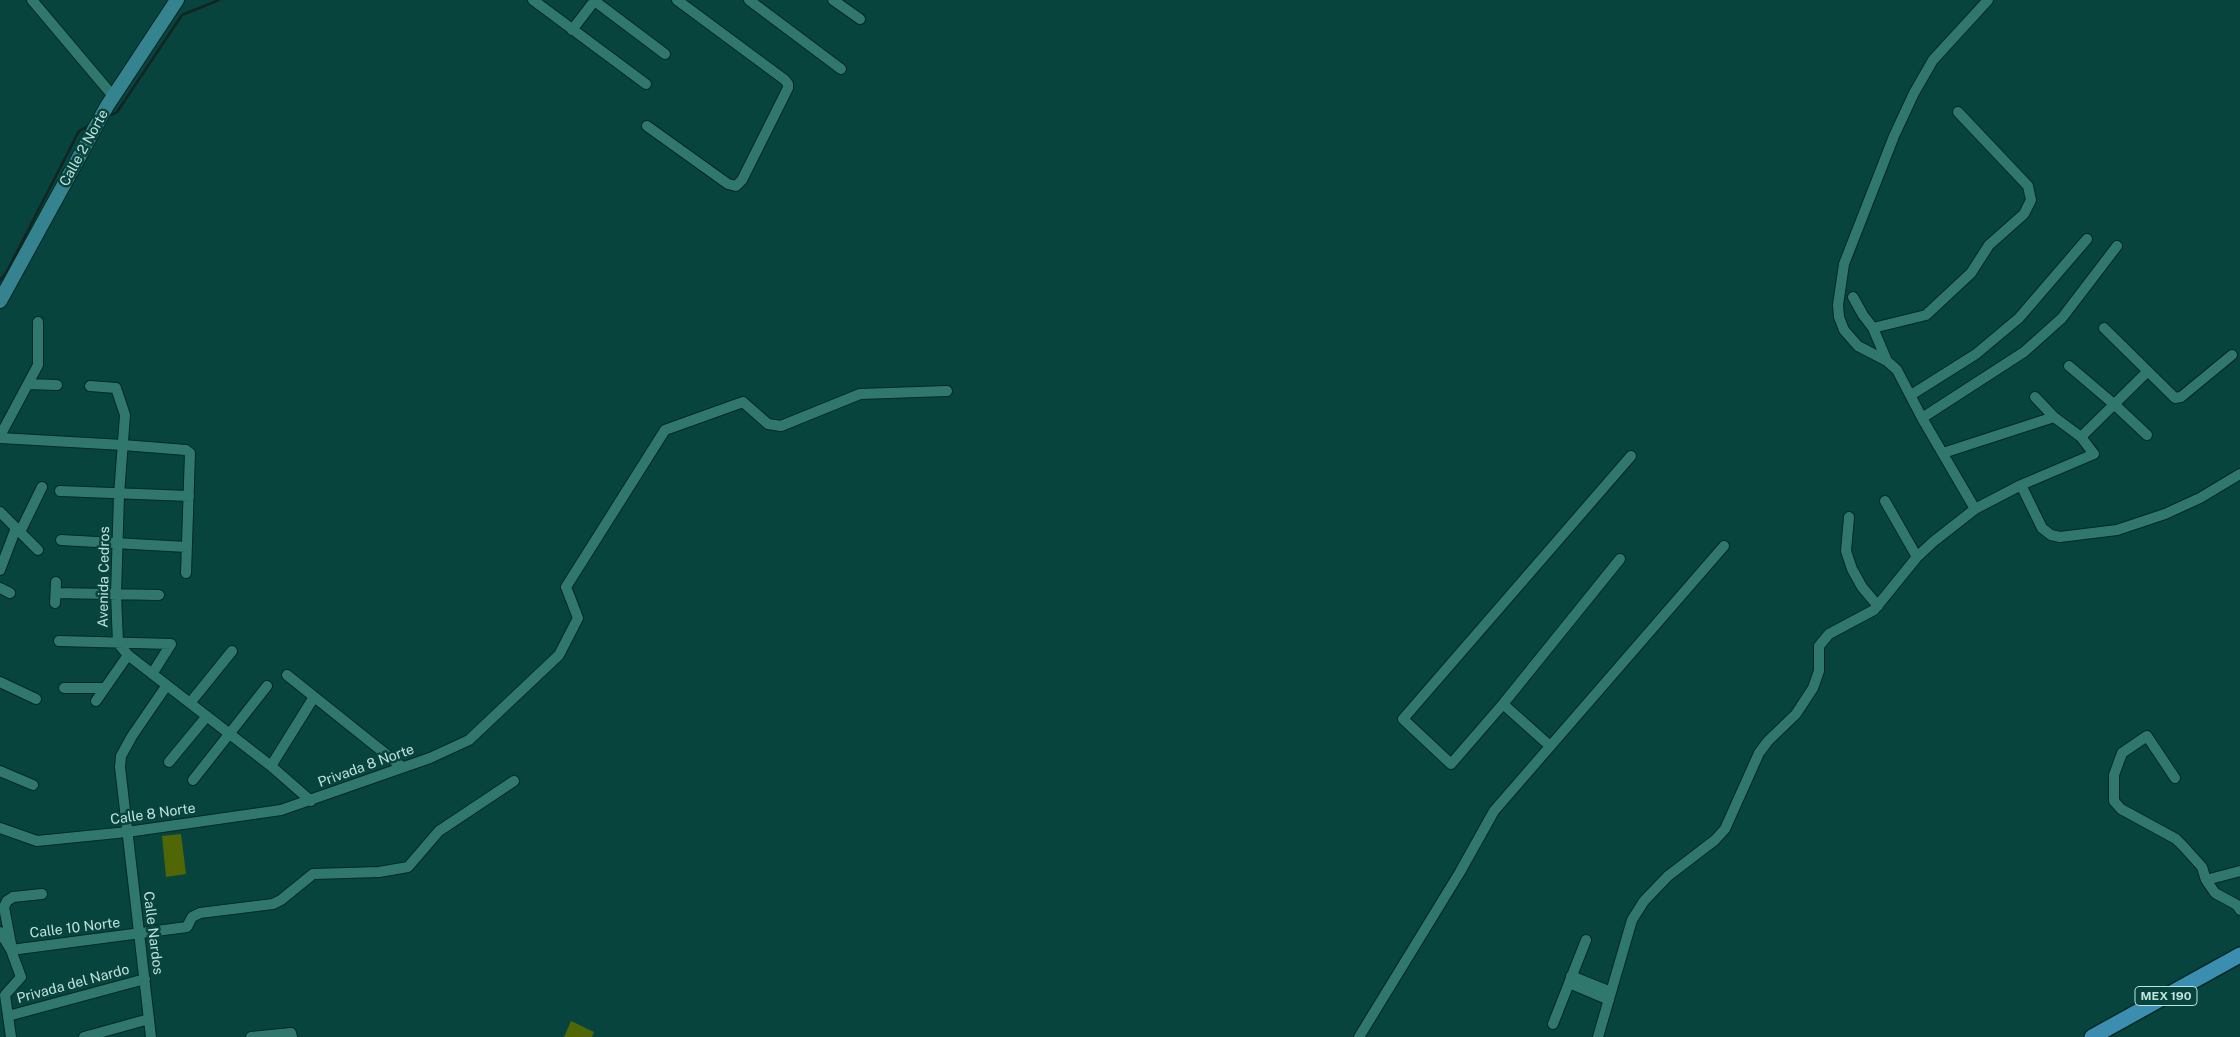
<!DOCTYPE html>
<style>
body{margin:0}
canvas{display:block;background:#07443d}
</style>
<canvas width="2240" height="1037"></canvas>
<script>
const ctx = document.querySelector('canvas').getContext('2d');
ctx.lineJoin = 'round';
function fillPath(path, color) {
  ctx.fillStyle = color;
  ctx.fill(path, 'evenodd');
}
function poly(rows) {
  const path = new Path2D();
  for (const r of rows) {
    path.moveTo(r[0], r[1]);
    for (let i = 2; i < r.length; i += 2) path.lineTo(r[i], r[i + 1]);
  }
  return path;
}
function stroke(path, color, width, dash) {
  ctx.strokeStyle = color;
  ctx.lineWidth = width;
  ctx.lineCap = dash ? 'butt' : 'round';
  ctx.setLineDash(dash || []);
  ctx.stroke(path);
}
function drawText(font, color, halo, rows, align = 'center') {
  ctx.font = font + ' "Public Sans",sans-serif';
  ctx.lineWidth = 5;
  ctx.setLineDash([]);
  ctx.textBaseline = 'middle';
  ctx.strokeStyle = halo;
  ctx.fillStyle = color;
  for (const [text, x, y, turn = 0] of rows) {
    ctx.save();
    ctx.translate(x, y);
    ctx.rotate((+turn || 0) * Math.PI / 180);
    ctx.textAlign = isNaN(turn) ? turn : align;
    if (halo) ctx.strokeText(text, 0, 0);
    ctx.fillText(text, 0, 0);
    ctx.restore();
  }
}
const green = poly([
 [181,834,186,874,166,877,162,836],
 [571,1021,594,1032,592,1037,564,1037]
]);
const stream = poly([
 [109,116,117,112,182,15,219,0],
 [0,280,6,273,79,131,90,125]
]);
const street = poly([
 [32,0,113,96],
 [533,0,646,84],
 [749,0,841,69],
 [833,0,860,19],
 [572,30,592,4,596,2,665,54],
 [647,126,728,184,736,186,742,180,788,88,788,84,785,80,677,0],
 [1853,297,1863,315,1873,328,1887,361],
 [1873,328,1926,315,1971,273,1989,245,2024,214,2031,200,2028,186,1958,112],
 [2104,328,2175,398,2181,397,2232,355],
 [2069,366,2115,405,2147,435],
 [28,384,57,385],
 [90,386,116,388,125,415,119,495,116,594,118,643,128,655,271,766,311,801],
 [1911,395,1976,354,2019,318,2087,239],
 [1922,418,2024,352,2062,318,2117,246],
 [0,436,38,365,38,322],
 [2081,437,2147,372],
 [0,438,123,445,186,450,190,453,186,573],
 [1943,453,2054,417],
 [2021,485,2042,528,2051,535,2060,537,2117,530,2165,514,2200,498,2240,474],
 [60,491,189,496],
 [1885,501,1917,557],
 [1975,509,1922,418,1897,370,1887,361,1858,346,1844,330,1839,317,1838,305,1844,264,1894,136,1914,93,1933,60,1988,0],
 [0,512,38,550],
 [1849,517,1846,551,1852,569,1862,587,1878,606],
 [20,532,42,487],
 [61,540,186,547],
 [1620,559,1503,704,1451,764,1403,719,1631,456],
 [0,570,16,528],
 [0,588,10,593],
 [56,593,159,595],
 [55,603,56,582],
 [59,641,171,644],
 [152,674,171,644],
 [287,675,402,767],
 [0,682,36,699],
 [64,688,104,688],
 [96,701,128,655],
 [190,703,232,651],
 [1503,704,1550,746],
 [169,762,207,716],
 [271,766,314,697],
 [0,771,33,785],
 [2175,778,2147,736,2122,753,2114,775,2114,801,2121,809,2176,839,2183,846,2202,867,2206,880,2215,893,2237,905,2240,910],
 [193,780,267,686],
 [0,828,37,841,127,832,281,810,430,758,469,740,559,655,578,618,566,587,665,430,743,402,768,424,781,426,860,394,947,391],
 [2206,880,2240,871],
 [0,932,11,950,21,977,5,995,11,1037],
 [11,944,4,907,7,901,13,897,42,894],
 [11,950,187,927,192,917,200,913,273,904,281,900,313,874,379,872,408,867,439,831,514,781],
 [1571,976,1611,992],
 [1569,983,1609,1000],
 [8,1016,145,979],
 [1553,1024,1586,940],
 [84,1037,149,1019],
 [151,1037,120,767,121,756,132,736,167,685],
 [251,1037,291,1033,292,1037],
 [1359,1037,1460,872,1494,811,1724,546],
 [1598,1037,1632,920,1644,901,1668,876,1715,840,1725,829,1759,753,1768,741,1796,714,1813,688,1819,671,1819,646,1829,634,1874,610,1917,557,1933,542,1975,509,2021,485,2094,454,2081,437,2054,417,2035,397]
]);
const secondary = poly([
 [0,301,107,106,177,0]
]);
const primary = poly([
 [2092,1037,2240,955]
]);
const shields = [
 [2166,996,62]
];
const shieldNames = [
 ["MEX 190",2166,996]
];
const streetNames = [
 ["Calle 2 Norte",84,148,-61],
 ["Avenida Cedros",104,577,-89],
 ["Privada 8 Norte",366,766,-20],
 ["Calle 8 Norte",153,814,-8],
 ["Calle 10 Norte",75,928,-7],
 ["Calle Nardos",153,933,83],
 ["Privada del Nardo",73,984,-15]
];
fillPath(green, '#516605');
stroke(stream, '#132421', 2.5);
stroke(street, '#002823', 12);
stroke(secondary, '#002823', 16);
stroke(primary, '#002823', 18);
stroke(street, '#30786e', 10);
stroke(secondary, '#35838f', 14);
stroke(primary, '#3b8eb0', 15);
for (const [x, y, w] of shields) {
  const box = new Path2D();
  box.roundRect(x - w / 2, y - 9.5, w, 19, 4);
  ctx.fillStyle = '#07443d';
  ctx.fill(box);
  stroke(box, '#c1e3dd', 1);
}
drawText('bold 12px', '#c1e3dd', null, shieldNames);
drawText('14px', '#c1e3dd', '#07443d', streetNames);
</script>
